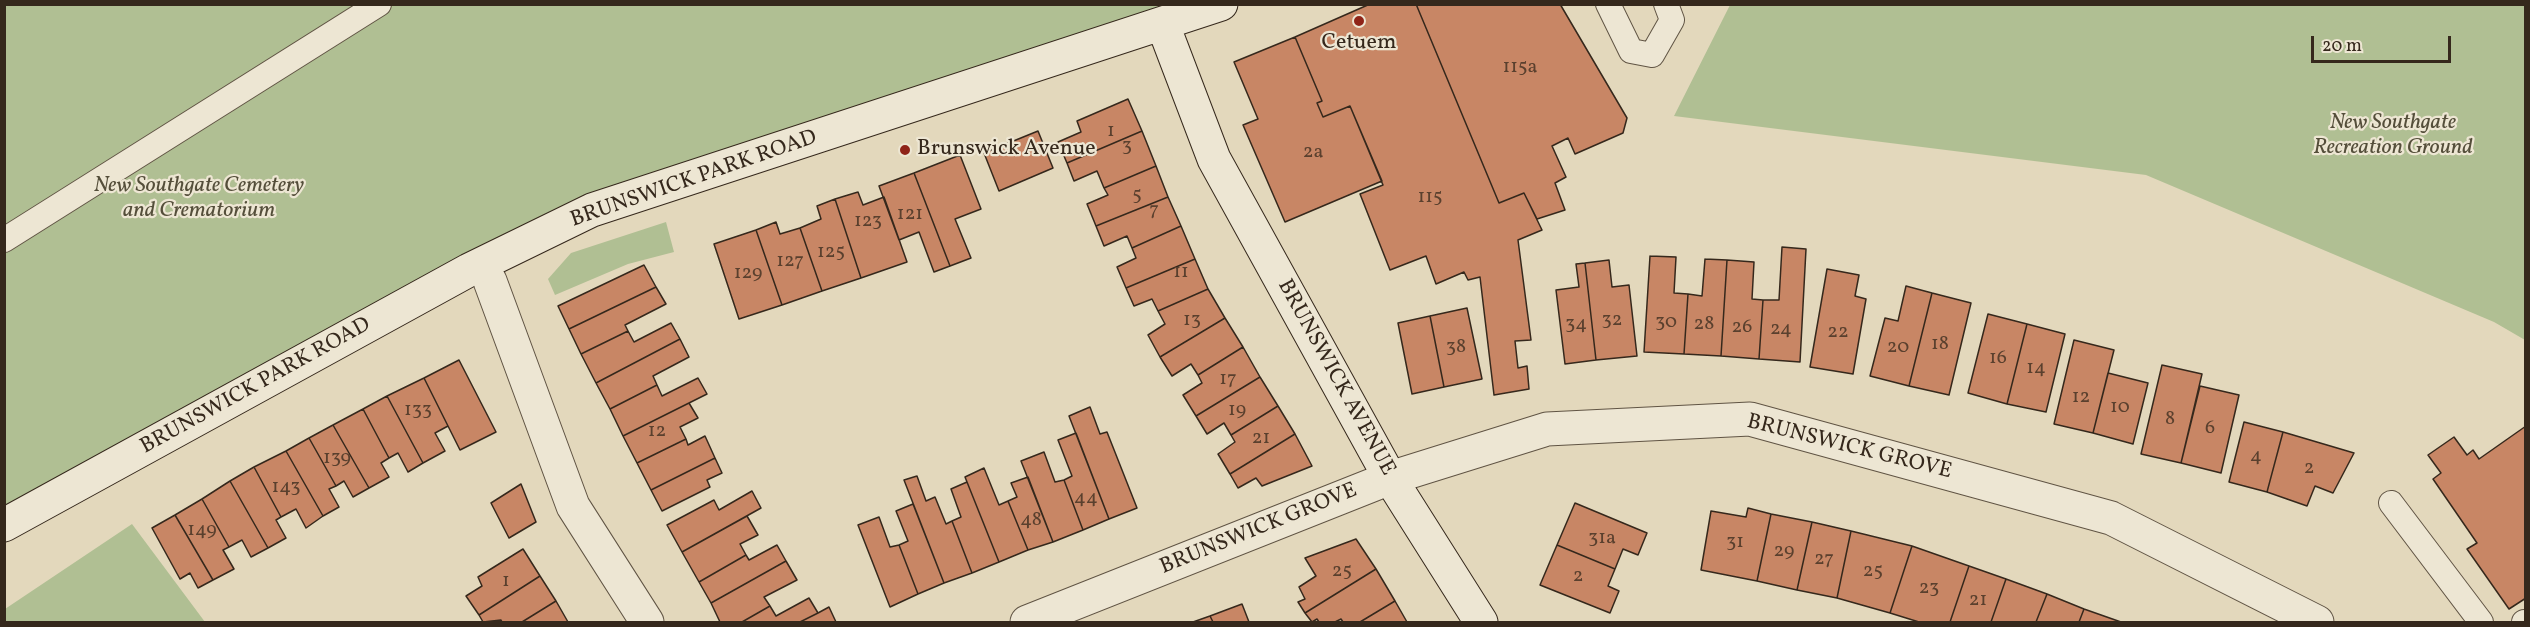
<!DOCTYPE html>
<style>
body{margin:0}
#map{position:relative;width:2530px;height:627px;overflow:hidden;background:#e3d8bc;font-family:Vollkorn,serif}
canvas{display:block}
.frame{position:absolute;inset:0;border:6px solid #35281c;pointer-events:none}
.scale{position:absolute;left:2311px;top:36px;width:140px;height:27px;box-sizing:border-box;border:3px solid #35281c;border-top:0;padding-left:8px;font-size:18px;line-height:21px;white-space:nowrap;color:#35281c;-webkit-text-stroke:4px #ede6d3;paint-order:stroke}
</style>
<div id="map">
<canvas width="2530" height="627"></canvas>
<div class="frame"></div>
<div class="scale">20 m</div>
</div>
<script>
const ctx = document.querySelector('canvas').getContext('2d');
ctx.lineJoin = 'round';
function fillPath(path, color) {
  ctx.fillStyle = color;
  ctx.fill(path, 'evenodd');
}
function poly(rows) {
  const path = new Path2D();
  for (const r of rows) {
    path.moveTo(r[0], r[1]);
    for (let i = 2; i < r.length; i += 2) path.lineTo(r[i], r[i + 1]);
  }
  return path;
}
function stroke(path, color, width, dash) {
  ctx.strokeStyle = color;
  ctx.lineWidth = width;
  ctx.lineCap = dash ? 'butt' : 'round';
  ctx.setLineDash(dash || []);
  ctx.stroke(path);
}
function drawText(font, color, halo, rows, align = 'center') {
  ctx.font = font + ' Vollkorn,serif';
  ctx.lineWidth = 4.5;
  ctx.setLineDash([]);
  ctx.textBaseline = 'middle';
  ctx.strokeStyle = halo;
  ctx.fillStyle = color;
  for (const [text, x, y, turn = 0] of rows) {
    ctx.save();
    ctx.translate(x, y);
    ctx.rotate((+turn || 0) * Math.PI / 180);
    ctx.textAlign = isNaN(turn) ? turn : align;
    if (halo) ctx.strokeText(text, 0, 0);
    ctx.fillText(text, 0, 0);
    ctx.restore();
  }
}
const green = poly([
 [5,5,1230,5,595,210,5,528],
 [1730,5,2525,5,2525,340,2494,322,2146,175,1674,116],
 [666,222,674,252,628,264,555,295,548,279,571,253],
 [132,524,205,622,5,622,5,609]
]);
const building = poly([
 [1370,4,1416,4,1499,203,1524,193,1542,230,1518,240,1531,340,1515,341,1518,368,1527,366,1529,389,1494,395,1480,277,1468,280,1464,272,1436,284,1426,256,1390,270,1360,194,1383,185,1350,106,1323,117,1317,103,1322,101,1295,37,1370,4],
 [1416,4,1560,4,1627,118,1623,133,1575,154,1568,138,1552,146,1566,177,1555,183,1565,210,1537,219,1524,193,1499,203,1416,4],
 [1295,37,1322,101,1317,103,1323,117,1350,106,1382,181,1285,222,1243,125,1258,119,1234,62,1295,37],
 [1128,99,1142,131,1067,163,1058,142,1081,132,1077,121,1128,99],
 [1038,131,1053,168,999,191,984,153,1038,131],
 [1142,131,1156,166,1104,188,1097,171,1074,181,1067,163,1142,131],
 [960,155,981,209,955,219,971,258,950,266,914,173,960,155],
 [1156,166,1168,197,1096,226,1087,204,1108,195,1104,188,1156,166],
 [914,173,950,266,934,272,919,232,899,240,879,186,914,173],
 [858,192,863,205,884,197,907,262,861,278,835,199,858,192],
 [1168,197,1181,226,1132,248,1127,236,1104,246,1096,226,1168,197],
 [835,199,861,278,822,291,800,228,821,219,817,206,835,199],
 [776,222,780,234,800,228,822,291,782,305,756,230,776,222],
 [1181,226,1195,259,1126,288,1117,267,1136,258,1132,248,1181,226],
 [756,230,782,305,739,319,714,244,756,230],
 [1782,247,1806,249,1800,362,1759,359,1763,300,1779,300,1782,247],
 [1650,256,1676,257,1674,293,1688,294,1684,354,1644,352,1650,256],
 [1195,259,1208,289,1158,311,1152,299,1134,306,1126,288,1195,259],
 [1705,259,1727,260,1721,356,1684,354,1688,294,1702,296,1705,259],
 [1609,260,1612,287,1629,285,1637,356,1596,360,1585,263,1609,260],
 [1727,260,1754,262,1752,299,1763,300,1759,359,1721,356,1727,260],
 [1585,263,1596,360,1565,364,1556,290,1579,287,1576,264,1585,263],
 [644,265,656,287,569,329,558,306,644,265],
 [1827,269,1859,275,1855,296,1866,299,1853,374,1810,367,1827,269],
 [1906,286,1932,293,1909,386,1870,376,1885,318,1898,321,1906,286],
 [656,287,666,304,625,325,628,331,581,354,569,329,656,287],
 [1208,289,1225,318,1160,357,1148,335,1165,324,1158,311,1208,289],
 [1932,293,1971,303,1949,395,1909,386,1932,293],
 [1467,308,1482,379,1444,387,1430,316,1467,308],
 [1988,314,2027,324,2007,404,1968,393,1988,314],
 [1430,316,1444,387,1412,394,1398,323,1430,316],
 [1225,318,1243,347,1198,375,1191,364,1172,376,1160,357,1225,318],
 [671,323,680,339,596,383,581,354,628,331,634,342,671,323],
 [2027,324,2065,334,2046,412,2007,404,2027,324],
 [680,339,689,357,653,376,657,385,610,409,596,383,680,339],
 [2074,340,2114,350,2093,433,2054,424,2074,340],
 [1243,347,1260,377,1196,416,1183,395,1202,383,1198,375,1243,347],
 [459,360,496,432,460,450,424,378,459,360],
 [2162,365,2202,374,2181,463,2141,454,2162,365],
 [2108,373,2148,383,2133,444,2093,433,2108,373],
 [1260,377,1278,406,1231,435,1224,423,1207,434,1196,416,1260,377],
 [424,378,448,426,435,433,445,451,423,463,387,396,424,378],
 [698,378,707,394,623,436,610,409,657,385,662,396,698,378],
 [2200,386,2239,395,2221,473,2181,463,2200,386],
 [387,396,423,463,408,472,398,453,389,458,363,409,387,396],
 [689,403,698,418,680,427,686,439,637,463,623,436,689,403],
 [1278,406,1295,434,1230,474,1218,454,1235,442,1231,435,1278,406],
 [1090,407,1100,434,1107,432,1137,508,1109,519,1069,416,1090,407],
 [363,409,389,458,381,463,389,477,369,488,333,425,363,409],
 [2244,422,2283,432,2267,492,2229,482,2244,422],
 [333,425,369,488,353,497,344,481,336,486,309,438,333,425],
 [2526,426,2526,598,2509,609,2467,549,2477,543,2433,479,2441,473,2428,455,2454,437,2467,455,2473,450,2479,459,2526,426],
 [2283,432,2354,453,2333,493,2315,486,2307,506,2267,492,2283,432],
 [1076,433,1109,519,1083,530,1064,480,1072,476,1058,440,1076,433],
 [1295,434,1312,466,1262,486,1256,478,1238,488,1230,474,1295,434],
 [705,436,715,458,651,490,637,463,686,439,688,445,705,436],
 [309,438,336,486,329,489,339,507,323,516,286,451,309,438],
 [286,451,323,516,306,528,296,509,281,517,254,467,286,451],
 [1044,452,1055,482,1064,480,1083,530,1053,542,1021,461,1044,452],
 [715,458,722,473,707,480,710,487,662,511,651,490,715,458],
 [254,467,281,517,276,520,286,538,268,548,230,481,254,467],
 [984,468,999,505,1008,501,1028,550,999,562,965,477,984,468],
 [917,476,926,501,935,497,946,524,952,521,972,573,944,583,904,480,917,476],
 [1028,477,1053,542,1028,550,1008,501,1017,497,1011,483,1028,477],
 [230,481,268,548,251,557,242,540,229,547,202,499,230,481],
 [967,482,999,562,972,573,952,521,961,517,951,489,967,482],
 [521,484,536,522,509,538,491,503,521,484],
 [752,491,761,508,682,552,667,525,714,500,719,510,752,491],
 [202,499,229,547,223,550,234,569,213,580,175,515,202,499],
 [1575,503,1647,533,1638,555,1623,549,1615,569,1557,545,1575,503],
 [913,504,944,583,918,594,899,545,908,541,896,511,913,504],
 [1748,508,1771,514,1757,581,1701,570,1711,511,1746,517,1748,508],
 [1771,514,1812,522,1797,590,1757,581,1771,514],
 [175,515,213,580,198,588,190,573,180,579,152,528,175,515],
 [747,516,758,535,740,544,746,555,699,582,682,552,747,516],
 [879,517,890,547,899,545,918,594,890,607,858,525,879,517],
 [1812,522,1851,531,1837,598,1797,590,1812,522],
 [1851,531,1912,546,1890,613,1837,598,1851,531],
 [1356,539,1376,569,1305,613,1298,602,1305,599,1299,587,1316,576,1305,558,1356,539],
 [777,545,786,561,711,603,699,582,746,555,749,560,777,545],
 [1557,545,1615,569,1608,586,1619,591,1610,613,1540,585,1557,545],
 [1912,546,1969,566,1950,622,1919,622,1890,613,1912,546],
 [523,549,540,576,479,615,466,596,482,586,478,577,523,549],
 [786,561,797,580,764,597,770,606,742,622,720,622,711,603,786,561],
 [1969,566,2006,579,1991,622,1950,622,1969,566],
 [1376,569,1395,601,1360,622,1343,622,1341,619,1335,622,1319,622,1317,619,1312,622,1305,613,1376,569],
 [540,576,556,601,522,622,502,622,501,620,483,622,479,615,540,576],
 [2006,579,2047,594,2036,622,1991,622,2006,579],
 [2047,594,2084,609,2079,622,2036,622,2047,594],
 [809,598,818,613,800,622,742,622,770,606,776,616,809,598],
 [556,601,568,622,522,622,556,601],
 [1395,601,1407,622,1360,622,1395,601],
 [1242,604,1249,622,1213,622,1210,616,1242,604],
 [829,607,836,622,800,622,818,613,829,607],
 [2084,609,2121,622,2079,622,2084,609],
 [1210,616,1213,622,1193,622,1210,616]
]);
const lane = poly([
 [1608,4,1631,51,1652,55,1672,20,1666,4],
 [4,240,379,4],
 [2391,503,2481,622],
 [2524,622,2526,622]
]);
const street = poly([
 [490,281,573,506,647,622],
 [1027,622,1390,478,1547,429,1750,419,2111,518,2317,622]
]);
const secondary = poly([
 [1163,25,1214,159,1390,478,1481,622],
 [4,525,469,270,592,210,1221,4]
]);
const markers = [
 [1359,21,6,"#8f2418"],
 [905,150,6,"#8f2418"]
];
const numberNames = [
 ["115a",1520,68],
 ["1",1111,132],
 ["3",1127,147],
 ["2a",1313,153],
 ["5",1137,196],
 ["115",1430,198],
 ["7",1154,211],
 ["121",910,215],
 ["123",868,222],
 ["125",831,253],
 ["127",790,262],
 ["11",1181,273],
 ["129",748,274],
 ["13",1192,321],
 ["32",1612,321],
 ["30",1666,323],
 ["34",1576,325],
 ["28",1704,325],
 ["26",1742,328],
 ["24",1781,330],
 ["22",1838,333],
 ["18",1940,345],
 ["38",1456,348],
 ["20",1898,348],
 ["16",1998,359],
 ["14",2036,369],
 ["17",1228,380],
 ["12",2081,398],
 ["10",2120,408],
 ["133",418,411],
 ["19",1237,411],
 ["8",2170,420],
 ["6",2210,429],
 ["12",657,432],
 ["21",1261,439],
 ["4",2256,457],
 ["139",337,459],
 ["2",2309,469],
 ["143",286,488],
 ["44",1086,499],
 ["48",1031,521],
 ["149",202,531],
 ["31a",1602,539],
 ["31",1735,543],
 ["29",1784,552],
 ["27",1824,560],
 ["25",1342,572],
 ["25",1873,572],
 ["2",1578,577],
 ["1",506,582],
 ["23",1929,589],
 ["21",1978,601]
];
const poiNames = [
 ["Cetuem",1359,44],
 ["Brunswick Avenue",917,150,"left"]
];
const parkNames = [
 ["New Southgate",2393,124],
 ["Recreation Ground",2393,149],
 ["New Southgate Cemetery",199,187],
 ["and Crematorium",199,212]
];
const streetNames = [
 ["BRUNSWICK PARK ROAD",694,180,-19],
 ["BRUNSWICK AVENUE",1335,378,61],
 ["BRUNSWICK PARK ROAD",256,387,-29],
 ["BRUNSWICK GROVE",1849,448,14],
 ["BRUNSWICK GROVE",1259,530,-22]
];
fillPath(green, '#b0bf93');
fillPath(building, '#c88665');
stroke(building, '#35281c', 1.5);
stroke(lane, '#605444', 26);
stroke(street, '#605444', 35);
stroke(secondary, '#35281c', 35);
stroke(lane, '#ede6d3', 24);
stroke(street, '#ede6d3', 33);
stroke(secondary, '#ede6d3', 33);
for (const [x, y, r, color] of markers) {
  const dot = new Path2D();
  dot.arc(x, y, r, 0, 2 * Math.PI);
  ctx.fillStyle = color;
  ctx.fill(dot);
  stroke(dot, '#ede6d3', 2);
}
drawText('20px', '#5a402e', null, numberNames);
drawText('22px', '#35281c', '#ede6d3', poiNames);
drawText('italic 22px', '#544e3a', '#ede6d3', parkNames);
drawText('22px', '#35281c', '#ede6d3', streetNames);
</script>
